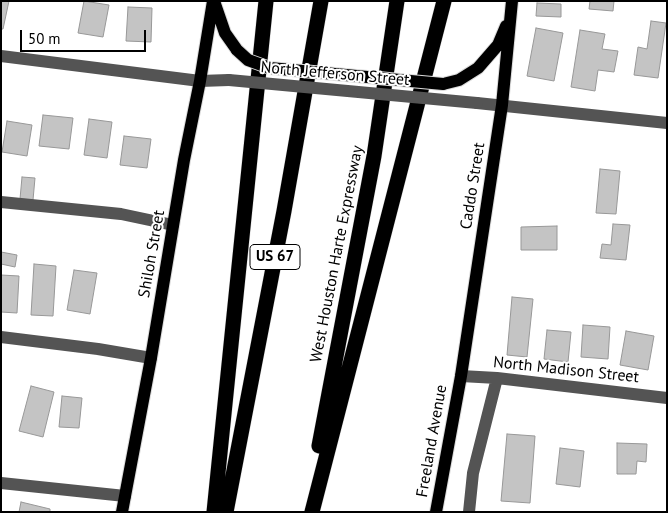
<!DOCTYPE html>
<style>
body{margin:0}
#map{position:relative;width:668px;height:513px;overflow:hidden;background:#fff;font-family:"PT Sans",sans-serif}
canvas{display:block}
.frame{position:absolute;inset:0;border:2px solid #000;pointer-events:none}
.scale{position:absolute;left:20px;top:30px;width:126px;height:22px;box-sizing:border-box;border:2px solid #000;border-top:0;padding-left:6px;font-size:15px;line-height:18px;white-space:nowrap;color:#000;-webkit-text-stroke:4px #fff;paint-order:stroke}
</style>
<div id="map">
<canvas width="668" height="513"></canvas>
<div class="frame"></div>
<div class="scale">50 m</div>
</div>
<script>
const ctx = document.querySelector('canvas').getContext('2d');
ctx.lineJoin = 'round';
function fillPath(path, color) {
  ctx.fillStyle = color;
  ctx.fill(path, 'evenodd');
}
function poly(rows) {
  const path = new Path2D();
  for (const r of rows) {
    path.moveTo(r[0], r[1]);
    for (let i = 2; i < r.length; i += 2) path.lineTo(r[i], r[i + 1]);
  }
  return path;
}
function stroke(path, color, width, dash) {
  ctx.strokeStyle = color;
  ctx.lineWidth = width;
  ctx.lineCap = dash ? 'butt' : 'round';
  ctx.setLineDash(dash || []);
  ctx.stroke(path);
}
function drawText(font, color, halo, rows, align = 'center') {
  ctx.font = font + ' "PT Sans",sans-serif';
  ctx.lineWidth = 4;
  ctx.setLineDash([]);
  ctx.textBaseline = 'middle';
  ctx.strokeStyle = halo;
  ctx.fillStyle = color;
  for (const [text, x, y, turn = 0] of rows) {
    ctx.save();
    ctx.translate(x, y);
    ctx.rotate((+turn || 0) * Math.PI / 180);
    ctx.textAlign = isNaN(turn) ? turn : align;
    if (halo) ctx.strokeText(text, 0, 0);
    ctx.fillText(text, 0, 0);
    ctx.restore();
  }
}
const building = poly([
 [1,1,9,1,3,29,1,29,1,1],
 [84,1,109,5,103,37,78,33,84,1],
 [590,1,614,1,613,11,589,9,590,1],
 [537,3,561,4,561,17,536,16,537,3],
 [128,7,152,8,151,42,126,41,128,7],
 [651,21,666,23,658,78,634,75,638,47,647,49,651,21],
 [536,28,563,33,554,81,527,76,536,28],
 [580,30,605,34,602,49,618,51,614,72,598,70,595,91,571,87,580,30],
 [43,115,73,118,69,149,39,146,43,115],
 [89,119,112,122,107,158,84,155,89,119],
 [7,121,32,125,27,156,2,152,7,121],
 [124,136,151,139,147,168,120,165,124,136],
 [600,169,620,171,616,214,596,213,600,169],
 [22,177,35,178,33,200,20,199,22,177],
 [613,224,630,225,626,260,600,258,602,244,611,245,613,224],
 [557,226,557,250,521,250,521,227,557,226],
 [1,252,17,255,15,267,1,264,1,252],
 [34,264,56,266,53,316,31,315,34,264],
 [74,270,97,273,90,314,67,310,74,270],
 [1,275,19,276,17,313,1,312,1,275],
 [512,297,533,299,527,357,507,355,512,297],
 [583,325,610,327,608,359,581,357,583,325],
 [547,330,571,332,568,362,544,359,547,330],
 [626,331,654,336,648,370,620,365,626,331],
 [31,386,54,392,43,437,19,431,31,386],
 [62,396,82,398,79,428,59,427,62,396],
 [507,434,535,436,530,503,501,501,507,434],
 [617,443,647,444,646,462,637,461,636,474,617,474,617,443],
 [560,448,584,451,580,487,556,484,560,448],
 [21,502,50,509,50,512,19,512,21,502]
]);
const minor = poly([
 [1,56,200,81,229,80],
 [477,103,667,123],
 [1,202,121,214,173,225],
 [1,337,98,349,151,358],
 [461,376,497,378,667,398],
 [1,483,125,496],
 [469,512,473,473,497,378]
]);
const major = poly([
 [214,1,225,33,237,50],
 [443,84,459,80,478,68,498,45,506,26],
 [122,512,151,358,184,160,200,81,213,1],
 [436,512,461,376,502,105,512,1]
]);
const highway = poly([
 [319,446,374,156,397,1],
 [214,512,266,1],
 [226,512,284,211,321,1],
 [312,512,444,1]
]);
const minorBridge = poly([
 [229,80,477,103]
]);
const majorBridge = poly([
 [237,50,248,60,270,68,443,84]
]);
const shields = [
 [275,257,50]
];
const shieldNames = [
 ["US 67",275,257]
];
const streetNames = [
 ["North Jefferson Street",335,74,5],
 ["Caddo Street",473,186,-81],
 ["Shiloh Street",152,254,-80],
 ["West Houston Harte Expressway",337,254,-79],
 ["North Madison Street",566,370,6],
 ["Freeland Avenue",432,441,-80]
];
fillPath(building, '#c4c4c4');
stroke(building, '#989898', 1);
stroke(major, '#dbdbdb', 14);
stroke(highway, '#dbdbdb', 16);
stroke(minor, '#545454', 12);
stroke(major, '#000', 12);
stroke(highway, '#000', 15);
stroke(majorBridge, '#dbdbdb', 14, []);
stroke(minorBridge, '#545454', 12);
stroke(majorBridge, '#000', 12);
for (const [x, y, w] of shields) {
  const box = new Path2D();
  box.roundRect(x - w / 2, y - 12.5, w, 25, 4);
  ctx.fillStyle = '#fff';
  ctx.fill(box);
  stroke(box, '#000', 1);
}
drawText('bold 15px', '#000', null, shieldNames);
drawText('16px', '#000', '#fff', streetNames);
</script>
